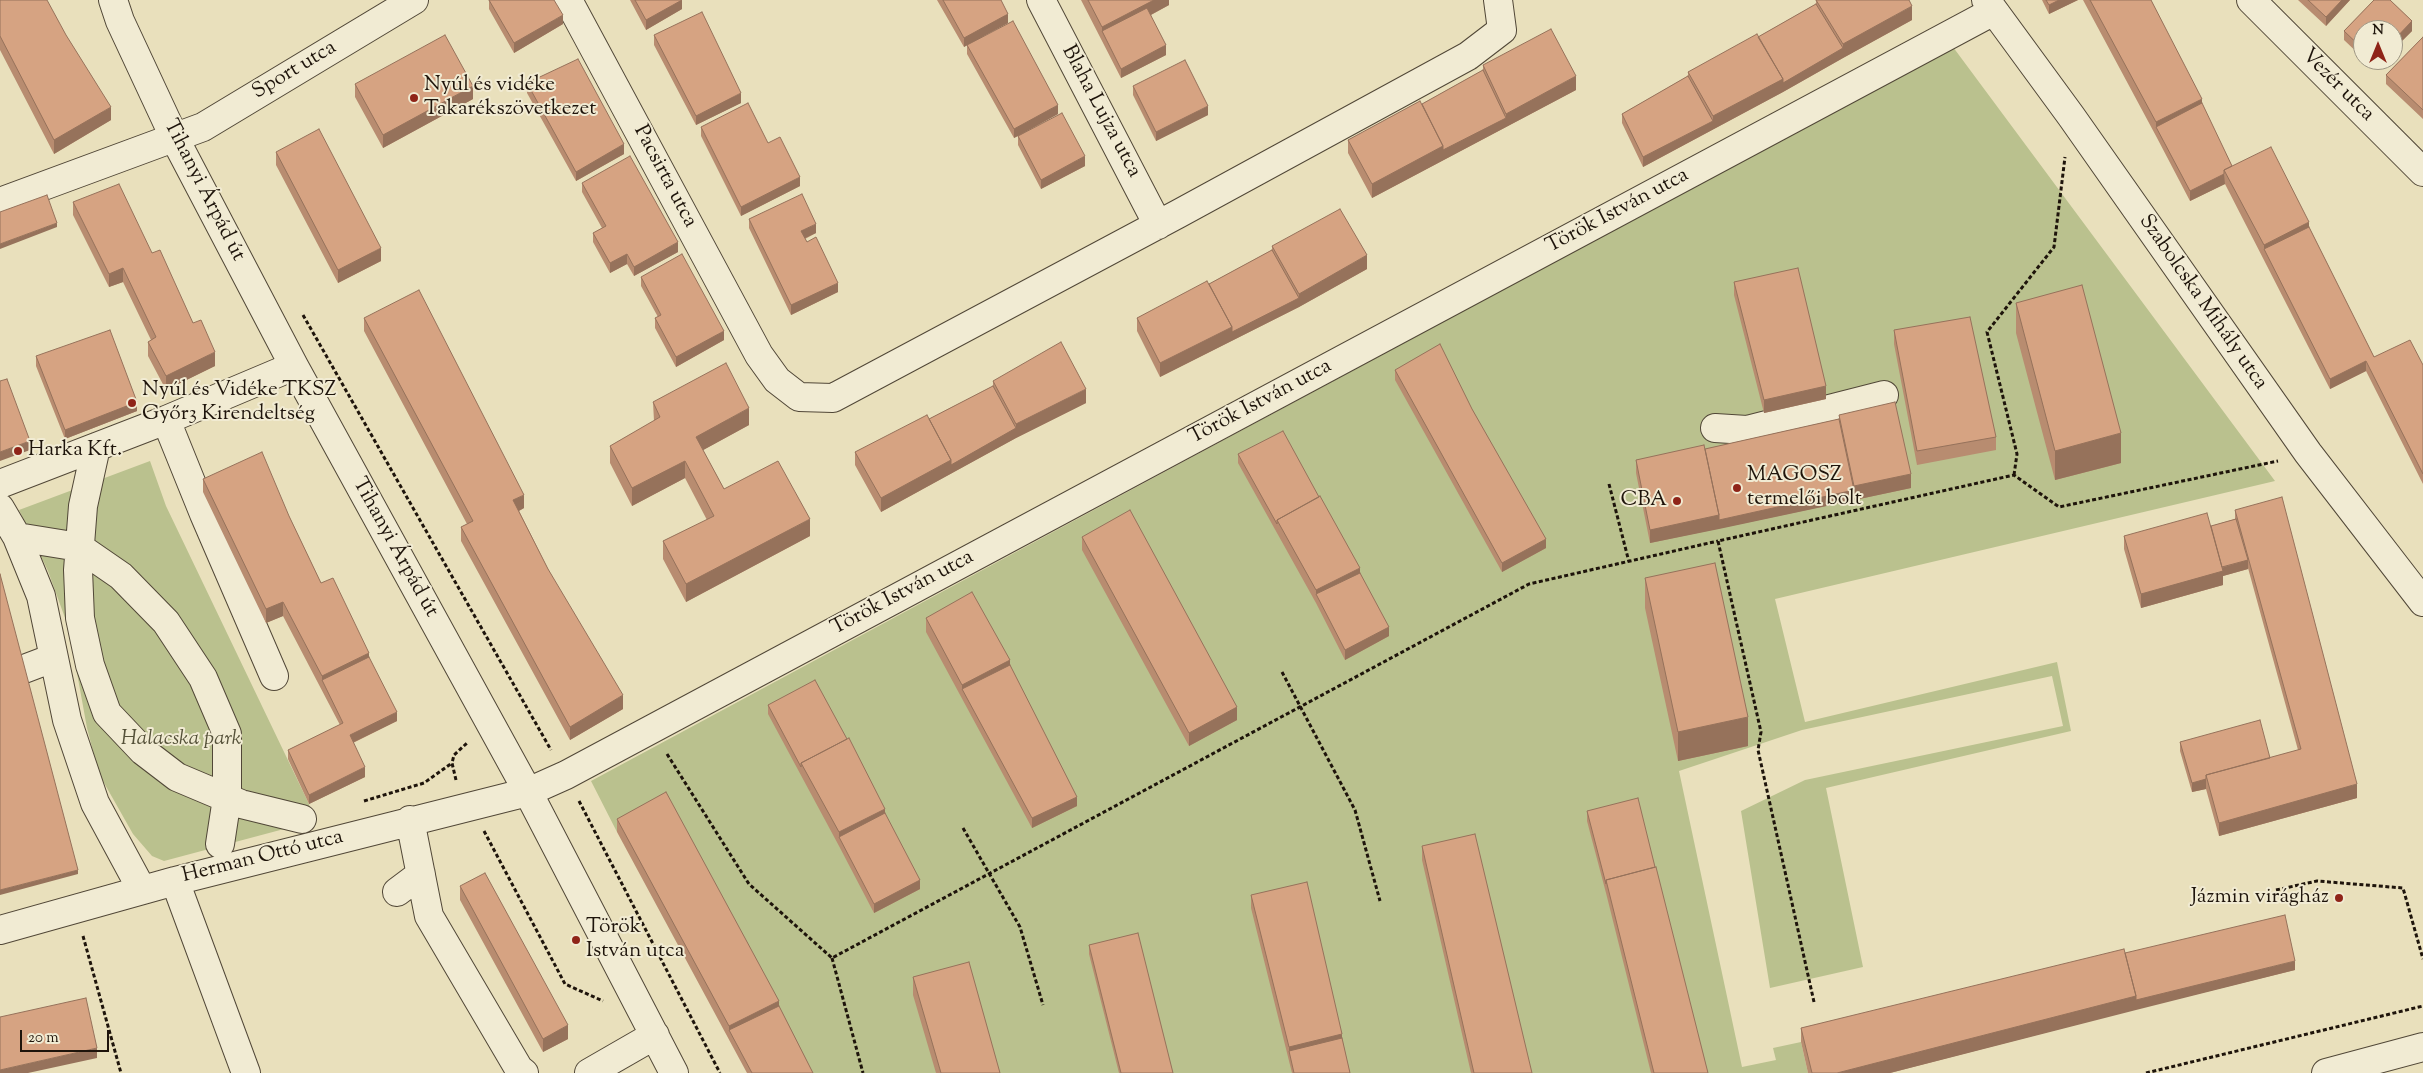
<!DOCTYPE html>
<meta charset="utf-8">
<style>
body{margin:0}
#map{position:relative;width:2423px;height:1073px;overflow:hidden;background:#e9e0bc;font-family:"Sorts Mill Goudy",serif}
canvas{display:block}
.north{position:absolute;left:2353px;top:20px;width:50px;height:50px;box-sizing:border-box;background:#f1ebd3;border:1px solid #9d9583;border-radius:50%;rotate:0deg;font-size:14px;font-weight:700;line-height:20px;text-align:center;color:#1e140b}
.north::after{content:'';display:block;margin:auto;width:18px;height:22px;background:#8f2418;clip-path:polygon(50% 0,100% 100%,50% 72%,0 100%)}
.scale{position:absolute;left:20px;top:1030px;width:89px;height:22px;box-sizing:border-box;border:2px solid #1e140b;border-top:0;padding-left:6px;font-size:15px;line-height:18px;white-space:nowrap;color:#1e140b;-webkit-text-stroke:4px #f1ebd3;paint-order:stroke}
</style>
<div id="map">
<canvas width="2423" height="1073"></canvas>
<div class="north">N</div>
<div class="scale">20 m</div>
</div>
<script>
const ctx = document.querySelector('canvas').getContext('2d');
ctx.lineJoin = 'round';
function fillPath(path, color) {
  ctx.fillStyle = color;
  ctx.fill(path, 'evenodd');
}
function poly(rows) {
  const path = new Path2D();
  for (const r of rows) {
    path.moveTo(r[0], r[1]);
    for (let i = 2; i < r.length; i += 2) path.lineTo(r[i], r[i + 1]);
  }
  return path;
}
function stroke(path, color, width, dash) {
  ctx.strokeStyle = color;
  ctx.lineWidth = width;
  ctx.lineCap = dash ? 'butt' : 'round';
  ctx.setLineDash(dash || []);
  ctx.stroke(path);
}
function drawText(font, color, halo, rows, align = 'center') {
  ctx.font = font + ' "Sorts Mill Goudy",serif';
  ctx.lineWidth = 4;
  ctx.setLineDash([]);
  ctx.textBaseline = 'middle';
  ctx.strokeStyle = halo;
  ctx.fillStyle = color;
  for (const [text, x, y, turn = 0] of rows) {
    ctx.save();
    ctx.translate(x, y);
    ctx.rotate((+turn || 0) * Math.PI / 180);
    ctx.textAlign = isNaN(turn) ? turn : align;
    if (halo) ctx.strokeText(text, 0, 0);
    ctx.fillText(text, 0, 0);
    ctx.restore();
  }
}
const green = poly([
 [1953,47,2275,481,1775,599,1805,722,2057,662,2071,731,1826,788,1863,967,1770,988,1741,811,1805,780,2063,726,2052,676,1802,730,1679,771,1742,1067,1776,1060,1773,1048,1801,1042,1808,1073,809,1073,665,806,617,832,591,781],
 [150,461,166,506,309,804,314,821,164,861,152,856,133,834,99,774,87,728,69,629,48,571,19,510]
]);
const path = poly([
 [303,315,551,750],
 [2014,475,2017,454,1987,332,2054,247,2065,157],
 [1609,484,1629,562],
 [1282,672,1355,810,1380,901],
 [667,754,749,884,832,958,1529,584,1718,541],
 [456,780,452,763,454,755,467,743],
 [364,801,424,783,452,763],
 [579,801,720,1073],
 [963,828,1020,927,1043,1005],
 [484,831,565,984,603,1001],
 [2276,890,2317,881,2403,888,2423,959],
 [83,936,121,1073],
 [832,958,863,1073],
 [1814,1002,1758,750,1761,732,1718,541,2014,475,2059,507,2278,461],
 [2146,1073,2423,1006]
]);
const minor = poly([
 [113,0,120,21,175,139,294,366,528,792,674,1073],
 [568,0,759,355,777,380,799,397,833,398,1178,214,1468,56,1502,30,1498,0],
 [1041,0,1158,225],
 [1986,0,2071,116,2308,453,2423,602],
 [2251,0,2423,172],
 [0,202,203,127,414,0],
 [166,420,204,514,274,676],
 [1715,428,1747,430,1884,395],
 [96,447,83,506,78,570,80,618,90,665,107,713,143,751,177,777,241,804,302,819],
 [0,484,166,420,294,366],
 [0,508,17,537,41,596,67,720,95,803,142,890],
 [17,537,79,547,121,576,166,622,203,678,227,734,227,798,220,844],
 [24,669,53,658],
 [410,820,429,916,519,1069,524,1073],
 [175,881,246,1073],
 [397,892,421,874],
 [0,930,175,881,528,792,566,775,1992,12],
 [589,1073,655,1035],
 [2326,1073,2423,1047]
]);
const wall = poly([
 [0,0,111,120,54,154,0,50],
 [489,0,563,24,514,53,489,9],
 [630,0,682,0,682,9,646,30],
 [937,0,1001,0,1008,23,983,36,1058,114,1024,133,1085,166,1041,189,1018,145,1018,136,1014,138,967,54,967,45,964,47],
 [1081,0,1169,0,1169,5,1151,15,1166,55,1121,78],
 [1816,0,1912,20,1843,58,1783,92,1643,167,1622,123,1622,114,1688,76,1688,72,1758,37,1816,4],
 [2042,0,2078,0,2049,14],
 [2083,0,2151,0,2232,166,2309,227,2374,357,2423,365,2423,484,2366,371,2330,389,2225,184,2190,201,2156,136],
 [2298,0,2350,0,2326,26],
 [2374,0,2390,0,2412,21,2412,31,2393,50,2393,30,2363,30,2363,58,2344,40,2344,31],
 [654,35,741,103,696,125,654,45],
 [2423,37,2423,119,2386,84,2386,75],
 [2365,60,2383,60,2374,69],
 [1483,65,1576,90,1372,198,1348,153,1348,140,1422,104,1483,70],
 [527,83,624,154,576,181,527,93],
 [355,84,473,99,383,148,355,97],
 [1133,86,1208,115,1156,141,1133,95],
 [701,127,768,143,800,186,741,216,701,136],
 [276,152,381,261,338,283,276,165],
 [582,183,678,252,634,276,627,264,610,273,593,242,593,233,602,228,582,192],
 [73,202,152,253,193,323,215,366,166,390,148,356,148,342,151,340,123,282,109,287,73,215],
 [749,219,816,233,805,239,838,292,791,315,749,228],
 [1272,246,1367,269,1299,307,1160,377,1137,331,1137,318,1209,284,1272,250],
 [641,277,724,340,676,367,655,328,655,318,658,317,641,286],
 [1734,282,1826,399,1764,413,1734,295],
 [2016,303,2121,463,2055,480,2016,333],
 [364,318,524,508,519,511,548,569,623,709,570,740,461,541,461,527,467,524,364,331],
 [1894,330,1996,437,1996,450,1917,465,1894,344],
 [36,356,137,411,65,439,36,366],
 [1395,370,1472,409,1546,548,1502,572,1395,380],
 [993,381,1086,403,1016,438,881,512,855,465,855,452,929,419,993,386],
 [653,402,749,425,703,450,724,489,810,536,686,602,663,559,663,541,707,520,685,478,632,506,610,463,610,446,654,421],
 [1839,415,1911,488,1650,543,1636,473,1636,460,1705,449,1839,419],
 [1238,454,1360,573,1389,636,1345,660,1316,603,1238,463],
 [203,479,289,516,321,583,369,657,397,721,353,743,365,777,309,804,288,759,288,750,340,725,283,616,266,623,203,492],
 [2235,510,2357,798,2219,836,2206,789,2192,792,2180,751,2180,742,2270,758,2298,750,2248,568,2248,569,2223,576,2223,585,2141,608,2124,549,2124,536,2211,526,2235,519],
 [1082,537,1237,720,1189,746,1082,550],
 [1645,578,1748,746,1678,761,1645,608],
 [926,618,1010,665,1077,806,1032,828,926,632],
 [768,705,885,813,920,889,874,913,839,846,768,714],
 [1587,811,1655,867,1708,1073,1651,1073,1606,893,1587,821],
 [617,819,779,1006,813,1073,747,1073,617,832],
 [1422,846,1532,1073,1471,1073,1422,860],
 [460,886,568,1039,543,1052,460,900],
 [1251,895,1342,1038,1350,1073,1292,1073,1251,908],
 [1089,945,1173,1073,1119,1073,1089,954],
 [2125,953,2295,970,2136,1009,1890,1073,1808,1073,1801,1042,1801,1028],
 [913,977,1000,1073,936,1073,913,995]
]);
const shadedWall = poly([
 [682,0,682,9,646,30,646,20],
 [1154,0,1169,0,1169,5,1106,39,1102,31,1102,41,1102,27],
 [2059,0,2078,0,2049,14,2049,5],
 [2342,0,2350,0,2326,26,2326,17],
 [1912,6,1912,20,1843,58,1783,92,1643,167,1643,157,1713,121,1713,116,1783,79,1843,48,1843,44],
 [1008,14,1008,23,964,47,964,38],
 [563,15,563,24,514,53,514,43],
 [2412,21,2412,31,2393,50,2393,41],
 [1166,45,1166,55,1121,78,1121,69],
 [2374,60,2383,60,2374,69],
 [1576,76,1576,90,1372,198,1372,184,1443,146,1506,118,1506,114],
 [473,86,473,99,383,148,383,135],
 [741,93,741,103,696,125,696,116],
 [2202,99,2202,113,2156,127,2156,136,2156,122],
 [1058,105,1058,114,1014,138,1014,129],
 [1208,106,1208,115,1156,141,1156,132],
 [111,107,111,120,54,154,54,140],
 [624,144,624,154,576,181,576,172],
 [1085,156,1085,166,1041,189,1041,180],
 [2224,174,2225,184,2190,201,2190,191],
 [800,177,800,186,741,216,741,207],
 [2309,222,2309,236,2264,249,2264,259,2264,245],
 [57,223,57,227,0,249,0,244],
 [816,224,816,233,801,240,801,231],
 [678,242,678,252,634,276,634,267],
 [381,248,381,261,338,283,338,270],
 [627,254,627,264,610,273,610,263],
 [1367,255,1367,269,1299,307,1160,377,1160,363,1232,327,1299,298,1299,294],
 [123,268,123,282,109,287,109,274],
 [838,283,838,292,791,315,791,305],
 [724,331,724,340,676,367,676,357],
 [215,352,215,366,166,390,166,376],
 [2366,361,2366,371,2330,389,2330,379],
 [1826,386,1826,399,1764,413,1764,400],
 [1086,389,1086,403,1016,438,1016,424],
 [137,402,137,411,65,439,65,430],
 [749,408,749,425,696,454,696,437],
 [1016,428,1016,438,881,512,881,498,951,460],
 [2121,433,2121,463,2055,480,2055,451],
 [30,441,30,450,0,461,0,452],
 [685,461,685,478,632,506,632,488],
 [1911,474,1911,488,1719,529,1719,520,1854,490,1854,486],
 [524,495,524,508,513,514,513,500],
 [1719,515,1719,529,1650,543,1650,530],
 [810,519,810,536,686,602,686,584],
 [1546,539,1546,548,1502,572,1502,563],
 [2248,560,2248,569,2223,576,2223,585,2141,608,2141,594,2221,568],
 [1360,568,1360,582,1316,594,1316,590],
 [283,602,283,616,266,623,266,609],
 [1389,627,1389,636,1345,660,1345,650],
 [369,653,369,667,322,680,322,676],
 [1010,660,1010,674,962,689,962,685],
 [623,695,623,709,570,740,570,727],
 [1237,707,1237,720,1189,746,1189,733],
 [397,712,397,721,350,744,350,735],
 [1748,717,1748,746,1678,761,1678,732],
 [365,767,365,777,309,804,309,795],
 [2206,779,2206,789,2192,792,2192,783],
 [2357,784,2357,798,2219,836,2219,823],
 [1077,797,1077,806,1032,828,1032,818],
 [885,809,885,822,839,837,839,832],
 [78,870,78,874,0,895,0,890],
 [920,880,920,889,874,913,874,904],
 [2295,961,2295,970,2136,1010,2136,1000],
 [2136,996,2136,1010,1890,1073,1837,1073],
 [779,1001,779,1015,729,1030,729,1026],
 [568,1025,568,1039,543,1052,543,1039],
 [1342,1034,1342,1047,1289,1051,1289,1047],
 [97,1048,97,1058,28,1073,0,1073,0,1070]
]);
const building = poly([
 [0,0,47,0,66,35,111,107,54,140,0,36,0,0],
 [489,0,554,0,563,15,514,43,489,0],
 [635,0,682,0,646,20,635,0],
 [943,0,1001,0,1008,14,964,38,943,0],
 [1088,0,1154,0,1102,27,1088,0],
 [1816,0,1909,0,1912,6,1843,44,1816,0],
 [2046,0,2059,0,2049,5,2046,0],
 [2090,0,2151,0,2202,99,2156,122,2090,0],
 [2308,0,2342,0,2326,17,2308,0],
 [2374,0,2390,0,2412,21,2393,41,2393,30,2363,30,2363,49,2344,31,2374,0],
 [1816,4,1843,48,1783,83,1783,79,1758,37,1816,4],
 [1147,8,1166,45,1121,69,1102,31,1147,8],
 [702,12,741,93,696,116,654,35,702,12],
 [1013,21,1058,105,1014,129,967,45,1013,21],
 [1551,29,1576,76,1506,114,1483,65,1551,29],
 [1757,34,1783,79,1713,116,1688,72,1757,34],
 [445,35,473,86,383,135,355,84,445,35],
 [2423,37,2423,110,2386,75,2423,37],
 [578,59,624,144,576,172,527,83,578,59],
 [1185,60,1208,106,1156,132,1133,86,1185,60],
 [1483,70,1506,118,1443,150,1443,146,1422,104,1483,70],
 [1688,76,1713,121,1643,157,1622,114,1688,76],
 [1420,101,1443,146,1372,184,1348,140,1420,101],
 [748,103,768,143,780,137,800,177,741,207,701,127,748,103],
 [2202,103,2232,166,2224,170,2224,174,2190,191,2156,127,2202,103],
 [1062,113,1085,156,1041,180,1018,136,1062,113],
 [319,129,381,248,338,270,276,152,319,129],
 [2271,147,2309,222,2264,245,2224,170,2271,147],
 [630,156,678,242,634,267,627,254,610,263,593,233,606,226,582,183,630,156],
 [119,184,152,253,160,250,193,323,201,320,215,352,166,376,148,342,156,337,123,268,109,274,73,202,119,184],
 [802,194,816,224,801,231,807,242,816,237,838,283,791,305,749,219,802,194],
 [47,195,57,223,0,244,0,212,47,195],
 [1340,209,1367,255,1299,294,1272,246,1340,209],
 [2309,227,2374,357,2410,340,2423,365,2423,474,2366,361,2330,379,2264,249,2309,227],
 [1272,250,1299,298,1232,332,1232,327,1209,284,1272,250],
 [682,254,724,331,676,357,655,318,661,315,641,277,682,254],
 [1798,268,1826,386,1764,400,1734,282,1798,268],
 [1207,281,1232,327,1160,363,1137,318,1207,281],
 [2082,285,2121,433,2055,451,2016,303,2082,285],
 [419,290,524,495,513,500,548,569,623,695,570,727,461,527,473,521,364,318,419,290],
 [1970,317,1996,437,1917,451,1894,330,1970,317],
 [110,330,137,402,65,430,36,356,110,330],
 [1061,342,1086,389,1016,424,993,381,1061,342],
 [1440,344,1472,409,1546,539,1502,563,1395,370,1440,344],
 [726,363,749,408,696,437,724,489,778,461,810,519,686,584,663,541,714,516,685,461,632,488,610,446,660,417,653,402,726,363],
 [7,379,30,441,0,452,0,381,7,379],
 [993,386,1016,428,951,465,951,460,929,419,993,386],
 [1895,402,1911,474,1854,486,1839,415,1895,402],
 [927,415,951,460,881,498,855,452,927,415],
 [1839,419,1854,490,1719,520,1719,515,1705,449,1839,419],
 [1283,431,1319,497,1277,520,1277,524,1238,454,1283,431],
 [1704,445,1719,515,1650,530,1636,460,1704,445],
 [262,452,289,516,321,583,333,578,369,653,322,676,283,602,266,609,203,479,262,452],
 [1320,496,1360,568,1316,590,1277,520,1320,496],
 [2282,497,2357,784,2219,823,2206,775,2301,749,2235,510,2282,497],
 [1130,510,1237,707,1189,733,1082,537,1130,510],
 [2207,513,2223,571,2141,594,2124,536,2207,513],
 [2236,519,2248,560,2222,567,2211,526,2236,519],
 [1715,563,1748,717,1678,732,1645,578,1715,563],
 [1360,573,1389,627,1345,650,1316,594,1360,573],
 [0,574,78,870,0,890,0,574],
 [972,592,1010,660,962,685,926,618,972,592],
 [369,657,397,712,350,735,365,767,309,795,288,750,343,723,322,680,369,657],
 [1010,665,1077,797,1032,818,962,689,1010,665],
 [815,680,847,739,801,763,801,767,768,705,815,680],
 [2260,720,2270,758,2206,775,2206,779,2192,783,2180,742,2260,720],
 [849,738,885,809,839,832,801,763,849,738],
 [666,792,779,1001,729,1026,617,819,666,792],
 [1638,798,1655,867,1606,880,1606,884,1587,811,1638,798],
 [885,813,920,880,874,904,839,837,885,813],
 [1475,834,1532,1073,1474,1073,1422,846,1475,834],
 [1656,867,1708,1073,1654,1073,1606,880,1656,867],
 [485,873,568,1025,543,1039,460,886,485,873],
 [1307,882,1342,1034,1289,1047,1251,895,1307,882],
 [2285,915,2295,961,2136,1000,2136,996,2125,953,2285,915],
 [1138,933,1173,1073,1121,1073,1089,945,1138,933],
 [2124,949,2136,996,1837,1073,1812,1073,1801,1028,2124,949],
 [969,962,1000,1073,941,1073,913,977,969,962],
 [86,998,97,1048,0,1070,0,1017,86,998],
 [779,1006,813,1073,752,1073,729,1030,779,1006],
 [1342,1038,1350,1073,1294,1073,1289,1051,1342,1038]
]);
const markers = [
 [414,98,5,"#8f2418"],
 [132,403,5,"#8f2418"],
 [18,451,5,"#8f2418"],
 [1737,488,5,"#8f2418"],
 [1677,501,5,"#8f2418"],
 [2339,898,5,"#8f2418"],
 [576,940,5,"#8f2418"]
];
const streetNames = [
 ["Sport utca",295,71,-31],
 ["Vezér utca",2337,86,45],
 ["Blaha Lujza utca",1100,112,62],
 ["Pacsirta utca",664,177,62],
 ["Tihanyi Árpád út",203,191,63],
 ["Török István utca",1618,212,-28],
 ["Szabolcska Mihály utca",2202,303,55],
 ["Török István utca",1261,403,-28],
 ["Tihanyi Árpád út",394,548,61],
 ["Török István utca",903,594,-28],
 ["Herman Ottó utca",263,858,-14]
];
const poiNames = [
 ["Nyúl és vidéke",424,86],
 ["Takarékszövetkezet",424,110],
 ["Nyúl és Vidéke TKSZ",142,391],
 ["Győr3 Kirendeltség",142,415],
 ["Harka Kft.",28,451],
 ["MAGOSZ",1747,476],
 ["termelői bolt",1747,500],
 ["CBA",1667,501,"right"],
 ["Jázmin virágház",2329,898,"right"],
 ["Török",586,928],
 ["István utca",586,952]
];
const parkNames = [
 ["Halacska park",181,740]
];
fillPath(green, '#bac18e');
stroke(minor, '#514737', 30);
stroke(path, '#1e140b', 3, [4, 2.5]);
stroke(minor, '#f1ebd3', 28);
fillPath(wall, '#b88c70');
fillPath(shadedWall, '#96725b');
fillPath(building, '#d6a382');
stroke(building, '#96725b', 1);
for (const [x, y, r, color] of markers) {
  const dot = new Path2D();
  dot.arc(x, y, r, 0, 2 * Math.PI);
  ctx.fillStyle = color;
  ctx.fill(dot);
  stroke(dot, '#f1ebd3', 2);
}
drawText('21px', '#1e140b', '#f1ebd3', streetNames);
drawText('21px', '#1e140b', '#f1ebd3', poiNames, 'left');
drawText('italic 21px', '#555139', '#f1ebd3', parkNames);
</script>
